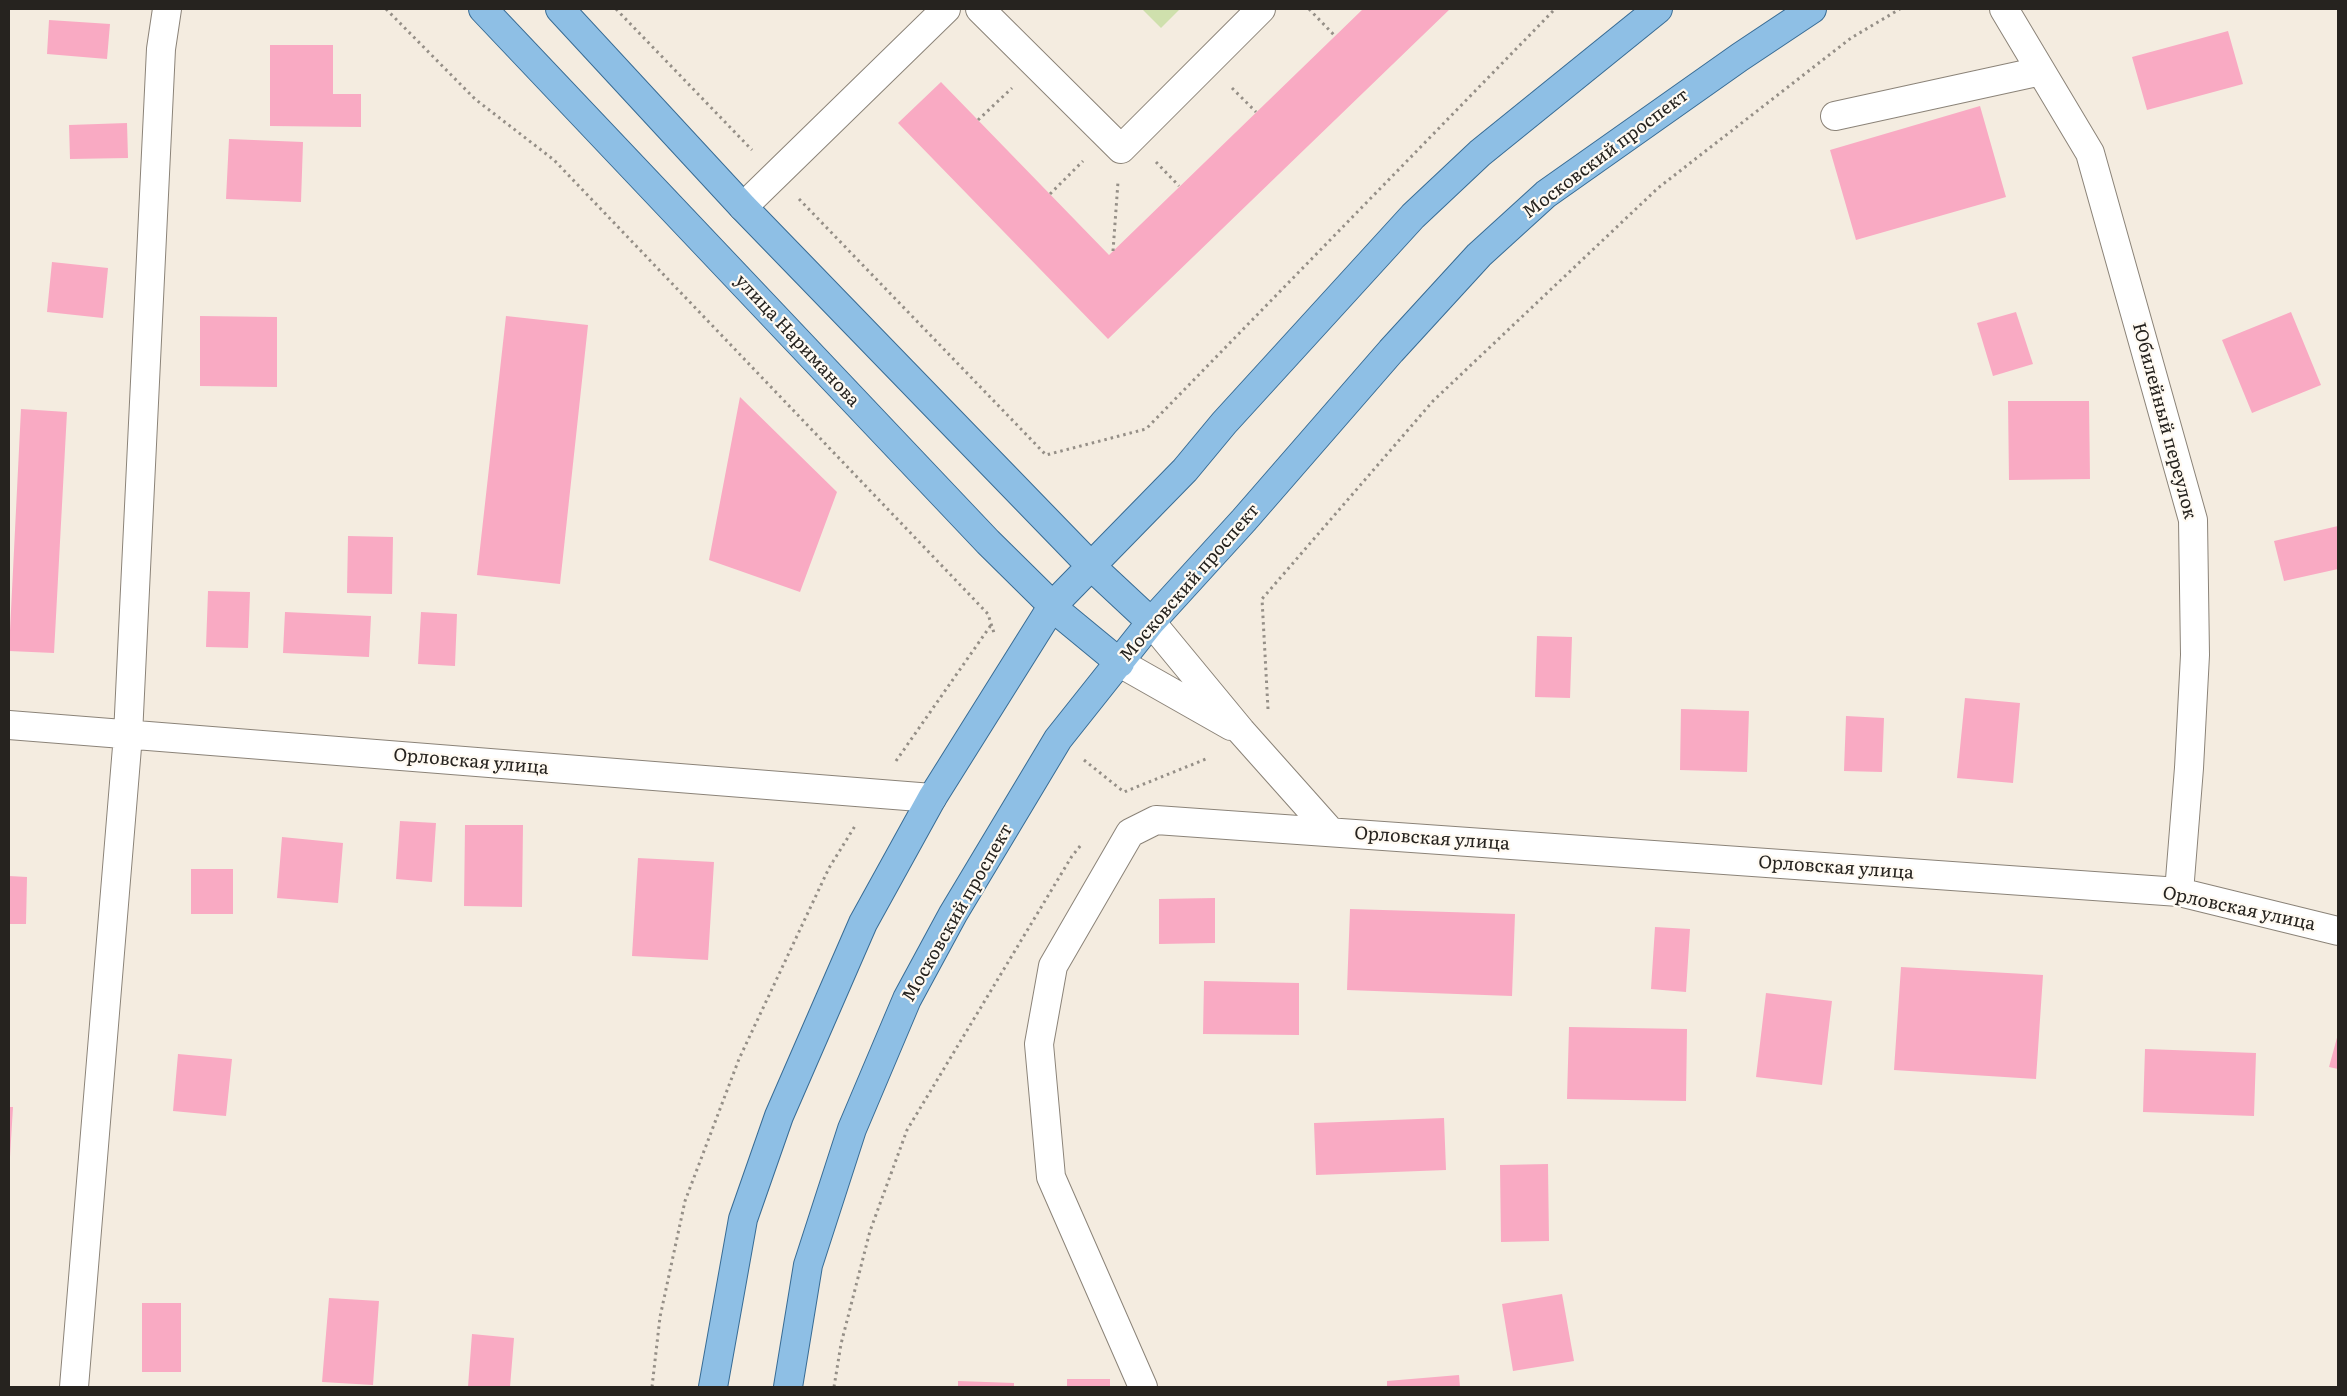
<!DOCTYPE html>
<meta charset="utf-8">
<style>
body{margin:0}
#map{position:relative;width:2347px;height:1396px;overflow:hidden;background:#f4ece0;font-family:Literata,serif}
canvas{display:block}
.frame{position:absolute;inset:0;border:10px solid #26231f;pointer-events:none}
</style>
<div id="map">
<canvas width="2347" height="1396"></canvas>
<div class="frame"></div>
</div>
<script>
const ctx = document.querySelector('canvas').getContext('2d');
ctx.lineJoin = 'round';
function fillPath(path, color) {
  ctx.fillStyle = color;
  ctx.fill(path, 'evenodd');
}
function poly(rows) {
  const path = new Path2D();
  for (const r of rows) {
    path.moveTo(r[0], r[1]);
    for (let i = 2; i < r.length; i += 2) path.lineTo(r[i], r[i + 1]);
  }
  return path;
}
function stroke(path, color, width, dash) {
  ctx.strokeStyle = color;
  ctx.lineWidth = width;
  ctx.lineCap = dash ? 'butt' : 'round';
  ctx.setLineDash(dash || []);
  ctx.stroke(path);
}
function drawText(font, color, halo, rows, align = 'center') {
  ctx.font = font + ' Literata,serif';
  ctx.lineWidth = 4.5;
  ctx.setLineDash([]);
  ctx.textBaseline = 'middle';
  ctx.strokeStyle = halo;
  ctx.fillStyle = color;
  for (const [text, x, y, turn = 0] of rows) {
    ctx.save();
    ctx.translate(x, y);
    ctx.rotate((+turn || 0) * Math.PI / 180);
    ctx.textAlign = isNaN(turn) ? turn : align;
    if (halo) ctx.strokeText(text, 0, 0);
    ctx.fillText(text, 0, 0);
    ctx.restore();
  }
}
const green = poly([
 [1142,9,1180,9,1161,28]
]);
const building = poly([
 [1363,9,1450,9,1108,339,898,123,941,82,1109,255],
 [49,20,110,24,107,59,47,54],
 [2228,31,2243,84,2147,110,2132,57],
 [270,45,333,45,333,94,361,94,361,127,270,126],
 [1980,106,2006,197,1856,240,1830,150],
 [127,123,128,158,70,159,69,125],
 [229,139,303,142,301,202,226,199],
 [52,262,108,268,103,318,47,312],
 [2016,312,2033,364,1993,376,1977,323],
 [2291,312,2321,385,2252,413,2222,340],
 [200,316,277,317,277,387,200,386],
 [506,316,588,325,560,584,477,575],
 [740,397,837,492,800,592,709,560],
 [2008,401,2089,401,2090,479,2009,480],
 [21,409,67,412,54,653,9,651],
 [2338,526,2338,569,2284,581,2274,541],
 [348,536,393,537,392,594,347,593],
 [208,591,250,592,248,648,206,647],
 [285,612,371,616,369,657,283,653],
 [421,612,457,614,455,666,418,664],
 [1537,636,1572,637,1570,698,1535,697],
 [1965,698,2020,703,2013,783,1957,778],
 [1681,709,1749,711,1747,772,1680,770],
 [1846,716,1884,718,1882,772,1844,771],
 [400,821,436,823,432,882,396,879],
 [465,825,523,825,522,907,464,906],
 [282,837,343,843,338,903,277,898],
 [638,858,714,862,708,960,632,956],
 [191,869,233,869,233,914,191,914],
 [9,876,27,877,26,924,9,924],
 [1215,898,1215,943,1159,944,1159,899],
 [1350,909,1515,914,1512,996,1347,990],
 [1655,927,1690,929,1686,992,1651,989],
 [1901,967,2043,975,2036,1079,1894,1070],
 [1204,981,1299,983,1299,1035,1203,1034],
 [1766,993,1832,1001,1822,1085,1756,1077],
 [1569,1027,1687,1029,1686,1101,1567,1099],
 [2338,1034,2338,1069,2329,1067],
 [2145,1049,2256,1053,2254,1116,2143,1112],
 [178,1054,232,1059,226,1116,173,1111],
 [9,1107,13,1107,10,1157,9,1157],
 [1444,1118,1446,1170,1316,1175,1314,1123],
 [1548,1164,1549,1241,1501,1242,1500,1165],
 [1562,1294,1574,1361,1513,1371,1502,1304],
 [329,1298,379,1301,373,1385,322,1382],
 [142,1303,181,1303,181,1372,142,1372],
 [472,1334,514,1338,510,1387,468,1387],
 [1459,1375,1460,1387,1387,1387,1387,1381],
 [1067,1379,1110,1379,1110,1387,1067,1387],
 [958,1381,1014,1383,1014,1387,958,1387]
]);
const path = poly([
 [386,9,475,99,554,160,988,614,994,633],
 [616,9,752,150],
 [1309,9,1335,36],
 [1232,88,1256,112],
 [978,120,1012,88],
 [1156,162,1179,186],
 [1050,194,1083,161],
 [799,199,1046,455,1146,429,1555,9],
 [1113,251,1118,182],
 [1268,709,1262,599,1433,401,1658,188,1851,38,1900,9],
 [1084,760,1124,792,1206,759],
 [896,761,991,625],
 [652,1387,660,1317,685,1201,739,1059,829,868,855,826],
 [834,1387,841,1344,870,1231,907,1130,1072,856,1081,845]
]);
const minor = poly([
 [980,9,1121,149,1261,9],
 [2004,9,2090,153,2193,520,2195,655,2189,768,2179,892],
 [1835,116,2041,71],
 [743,207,946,9],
 [1151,622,1241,731,1331,832],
 [1120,663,1231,726],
 [9,725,932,798],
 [74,1387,128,735,161,49,167,9],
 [1143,1387,1051,1177,1039,1044,1053,966,1130,833,1156,820,2179,892,2338,931]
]);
const major = poly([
 [483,9,988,542,1063,616,1120,663],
 [560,9,743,207,1091,566,1151,622],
 [713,1387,743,1219,779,1116,863,923,932,798,1053,605,1185,470,1224,423,1413,216,1480,153,1658,9],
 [788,1387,808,1265,852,1129,907,999,953,914,1058,739,1151,622,1244,520,1391,351,1479,255,1546,194,1740,57,1812,9]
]);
const streetNames = [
 ["Московский проспект",1606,154,-37],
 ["улица Нариманова",797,341,47],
 ["Юбилейный переулок",2164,421,75],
 ["Московский проспект",1190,583,-49],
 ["Орловская улица",471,762,5],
 ["Орловская улица",1432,839,4],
 ["Орловская улица",1836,868,4],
 ["Орловская улица",2239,909,12],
 ["Московский проспект",958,913,-60]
];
fillPath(green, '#cfe0ad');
fillPath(building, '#f9aac3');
stroke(minor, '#8b8378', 30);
stroke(major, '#386c95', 30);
stroke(path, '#958f87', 3, [2.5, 4]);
stroke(minor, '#fff', 28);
stroke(major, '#8ebfe5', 28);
drawText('18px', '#26231f', '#fffaf2', streetNames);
</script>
